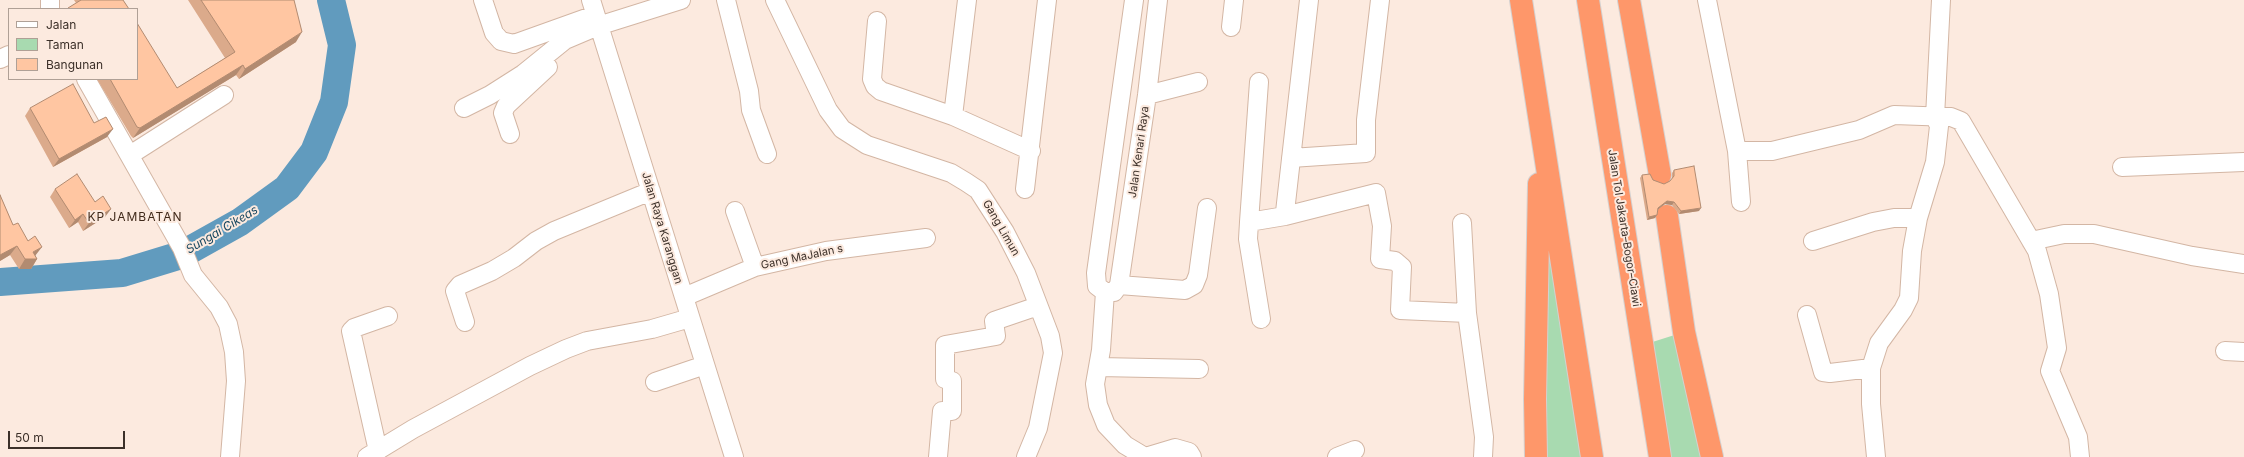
<!DOCTYPE html>
<meta charset="utf-8">
<style>
body{margin:0}
#map{position:relative;width:2244px;height:457px;overflow:hidden;background:#fceadf;font-family:Inter,sans-serif}
canvas{display:block}
.legend{position:absolute;left:8px;top:8px;width:130px;height:72px;box-sizing:border-box;background:#fceadf;border:1px solid #afa096;margin:0;padding:5px 7px;list-style:none;font-size:12px;color:#3c3029}
.legend li{display:flex;align-items:center;gap:8px;height:20px}
.legend b{width:20px;border:1px solid #afa096}
.scale{position:absolute;left:8px;top:431px;width:117px;height:18px;box-sizing:border-box;border:2px solid #3c3029;border-top:0;padding-left:5px;font-size:12px;line-height:14px;white-space:nowrap;color:#3c3029;-webkit-text-stroke:3px #fceadf;paint-order:stroke}
</style>
<div id="map">
<canvas width="2244" height="457"></canvas>
<ul class="legend">
<li><b style="height:5px;background:#fff"></b>Jalan</li>
<li><b style="height:11px;background:#a8dab0"></b>Taman</li>
<li><b style="height:11px;background:#ffc6a2"></b>Bangunan</li>
</ul>
<div class="scale">50 m</div>
</div>
<script>
const ctx = document.querySelector('canvas').getContext('2d');
ctx.lineJoin = 'round';
function fillPath(path, color) {
  ctx.fillStyle = color;
  ctx.fill(path, 'evenodd');
}
function poly(rows) {
  const path = new Path2D();
  for (const r of rows) {
    path.moveTo(r[0], r[1]);
    for (let i = 2; i < r.length; i += 2) path.lineTo(r[i], r[i + 1]);
  }
  return path;
}
function stroke(path, color, width, dash) {
  ctx.strokeStyle = color;
  ctx.lineWidth = width;
  ctx.lineCap = dash ? 'butt' : 'round';
  ctx.setLineDash(dash || []);
  ctx.stroke(path);
}
function drawText(font, color, halo, rows, align = 'center') {
  ctx.font = font + ' Inter,sans-serif';
  ctx.lineWidth = 4;
  ctx.setLineDash([]);
  ctx.textBaseline = 'middle';
  ctx.strokeStyle = halo;
  ctx.fillStyle = color;
  for (const [text, x, y, turn = 0] of rows) {
    ctx.save();
    ctx.translate(x, y);
    ctx.rotate((+turn || 0) * Math.PI / 180);
    ctx.textAlign = isNaN(turn) ? turn : align;
    if (halo) ctx.strokeText(text, 0, 0);
    ctx.fillText(text, 0, 0);
    ctx.restore();
  }
}
const green = poly([
 [1540,124,1592,457,1537,457],
 [1684,332,1712,457,1660,457,1643,345]
]);
const river = poly([
 [0,282,122,273,181,255,240,222,287,188,314,152,334,102,342,45,331,0]
]);
const minor = poly([
 [50,0,50,9],
 [483,0,494,33,501,41,514,44,595,15],
 [591,0,734,457],
 [726,0,749,91,751,110,767,154],
 [775,0,828,110,842,129,867,145,951,173,966,182,978,190,1005,232,1026,273,1050,336,1053,353,1038,428,1026,457],
 [1134,0,1096,273,1097,286,1105,292,1114,292,1119,285,1147,95,1158,0],
 [1707,0,1737,151,1741,202],
 [877,21,872,79,875,86,881,91,953,116,1031,151],
 [1231,27,1234,0],
 [0,59,9,55],
 [86,79,182,248,193,275,219,307,228,324,234,352,236,381,230,457],
 [1147,95,1198,82],
 [464,108,490,95,523,74,565,40,598,26,681,0],
 [953,116,967,0],
 [510,134,503,113,506,106,548,67],
 [1737,151,1772,151,1859,130,1894,115,1951,117,1961,121,2037,251,2049,294,2057,348,2050,371,2078,437,2080,457],
 [130,155,224,95],
 [1291,158,1366,153,1366,120,1380,0],
 [2122,167,2244,162],
 [1025,189,1047,0],
 [735,211,755,267],
 [1285,212,1309,0],
 [1249,222,1259,82],
 [1462,223,1467,313,1484,437,1483,457],
 [1813,241,1873,222,1894,218,1918,218],
 [2031,241,2064,234,2094,234,2192,256,2244,264],
 [1119,285,1185,290,1194,285,1198,275,1207,208],
 [1105,292,1101,350,1095,384,1098,405,1106,425,1125,445,1145,457],
 [684,297,755,267,826,251,926,238],
 [1807,315,1823,372,1830,373,1871,368],
 [1261,319,1248,239,1249,222,1285,216,1376,193,1382,226,1380,259,1395,261,1402,267,1400,310,1467,313],
 [465,322,455,291,460,285,492,271,514,258,536,241,554,231,651,191],
 [2225,351,2244,352],
 [1099,367,1199,369],
 [655,382,705,365],
 [378,451,351,331,354,328,388,316],
 [367,457,413,429,530,366,566,349,587,341,652,329,690,318],
 [938,457,942,411,952,411,952,381,945,379,945,345,996,336,994,321,1038,306],
 [1145,457,1175,448,1189,452,1192,457],
 [1337,457,1355,450],
 [1876,457,1871,404,1871,368,1879,343,1903,310,1909,298,1912,251,1918,218,1935,162,1939,126,1935,117,1941,0]
]);
const highway = poly([
 [1521,0,1592,457],
 [1588,0,1660,457],
 [1629,0,1660,175],
 [1667,216,1684,332,1712,457],
 [1536,457,1535,399,1539,184]
]);
const wall = poly([
 [74,0,123,0,129,9,68,9,76,3],
 [188,0,294,0,296,42,239,79,236,75,133,138,131,136,97,79,137,79,177,88,225,58],
 [30,108,94,123,107,137,53,167,25,116],
 [1674,170,1699,211,1679,214,1672,205,1665,204,1657,210,1655,218,1647,220,1640,178,1642,175,1653,180,1664,184,1670,182,1672,179,1672,173],
 [55,189,95,202,105,217,83,231,78,222,69,228,50,197],
 [0,195,13,225,28,241,37,259,31,269,19,269,10,255,0,261]
]);
const shadedWall = poly([
 [302,32,296,42,239,79,245,69],
 [243,65,236,75,133,138,140,128],
 [113,129,107,137,53,167,59,159],
 [1667,201,1674,202,1672,205,1665,204,1656,211,1658,208],
 [1701,208,1699,211,1679,214,1681,211],
 [111,209,105,217,83,231,89,223],
 [83,214,78,222,69,228,75,220],
 [1657,215,1655,218,1647,220,1649,217],
 [17,246,10,255,0,261,0,255],
 [42,247,35,256,37,259,31,269,19,269,25,259,33,252]
]);
const building = poly([
 [81,0,123,0,129,9,69,9,68,8,81,0],
 [201,0,294,0,302,32,245,69,243,65,140,128,137,127,110,79,137,79,137,23,177,88,235,52,201,0],
 [73,84,94,123,106,117,113,129,59,159,30,108,73,84],
 [1694,166,1701,208,1681,211,1674,202,1667,201,1658,208,1657,215,1649,217,1642,175,1650,174,1653,180,1664,184,1670,181,1674,176,1674,170,1694,166],
 [77,174,95,202,103,196,111,209,89,223,83,214,75,220,55,189,77,174],
 [0,195,13,225,18,223,28,241,35,236,42,247,33,252,37,259,25,259,17,246,0,255,0,195]
]);
const streetNames = [
 ["Jalan Kenari Raya",1139,152,-82],
 ["Jalan Raya Karanggan",662,228,73],
 ["Gang Limun",1001,228,60],
 ["Jalan Tol Jakarta–Bogor–Ciawi",1624,228,81],
 ["Gang MaJalan s",802,257,-12]
];
const neighbourhoodNames = [
 ["KP JAMBATAN",135,217]
];
const waterNames = [
 ["Sungai Cikeas",222,230,-31]
];
fillPath(green, '#a8dab0');
stroke(river, '#619bbe', 28);
stroke(minor, '#d3b6a4', 20);
stroke(highway, '#d4d1d0', 24);
stroke(minor, '#fff', 18);
stroke(highway, '#fe976a', 22);
fillPath(wall, '#dbaa8b');
fillPath(shadedWall, '#b28b71');
fillPath(building, '#ffc6a2');
stroke(building, '#b28b71', 1);
drawText('11px', '#3c3029', '#fceadf', streetNames);
ctx.letterSpacing = '1px';
drawText('12px', '#402a1b', '#fceadf', neighbourhoodNames);
ctx.letterSpacing = '0px';
drawText('italic 12px', '#194861', '#fceadf', waterNames);
</script>
